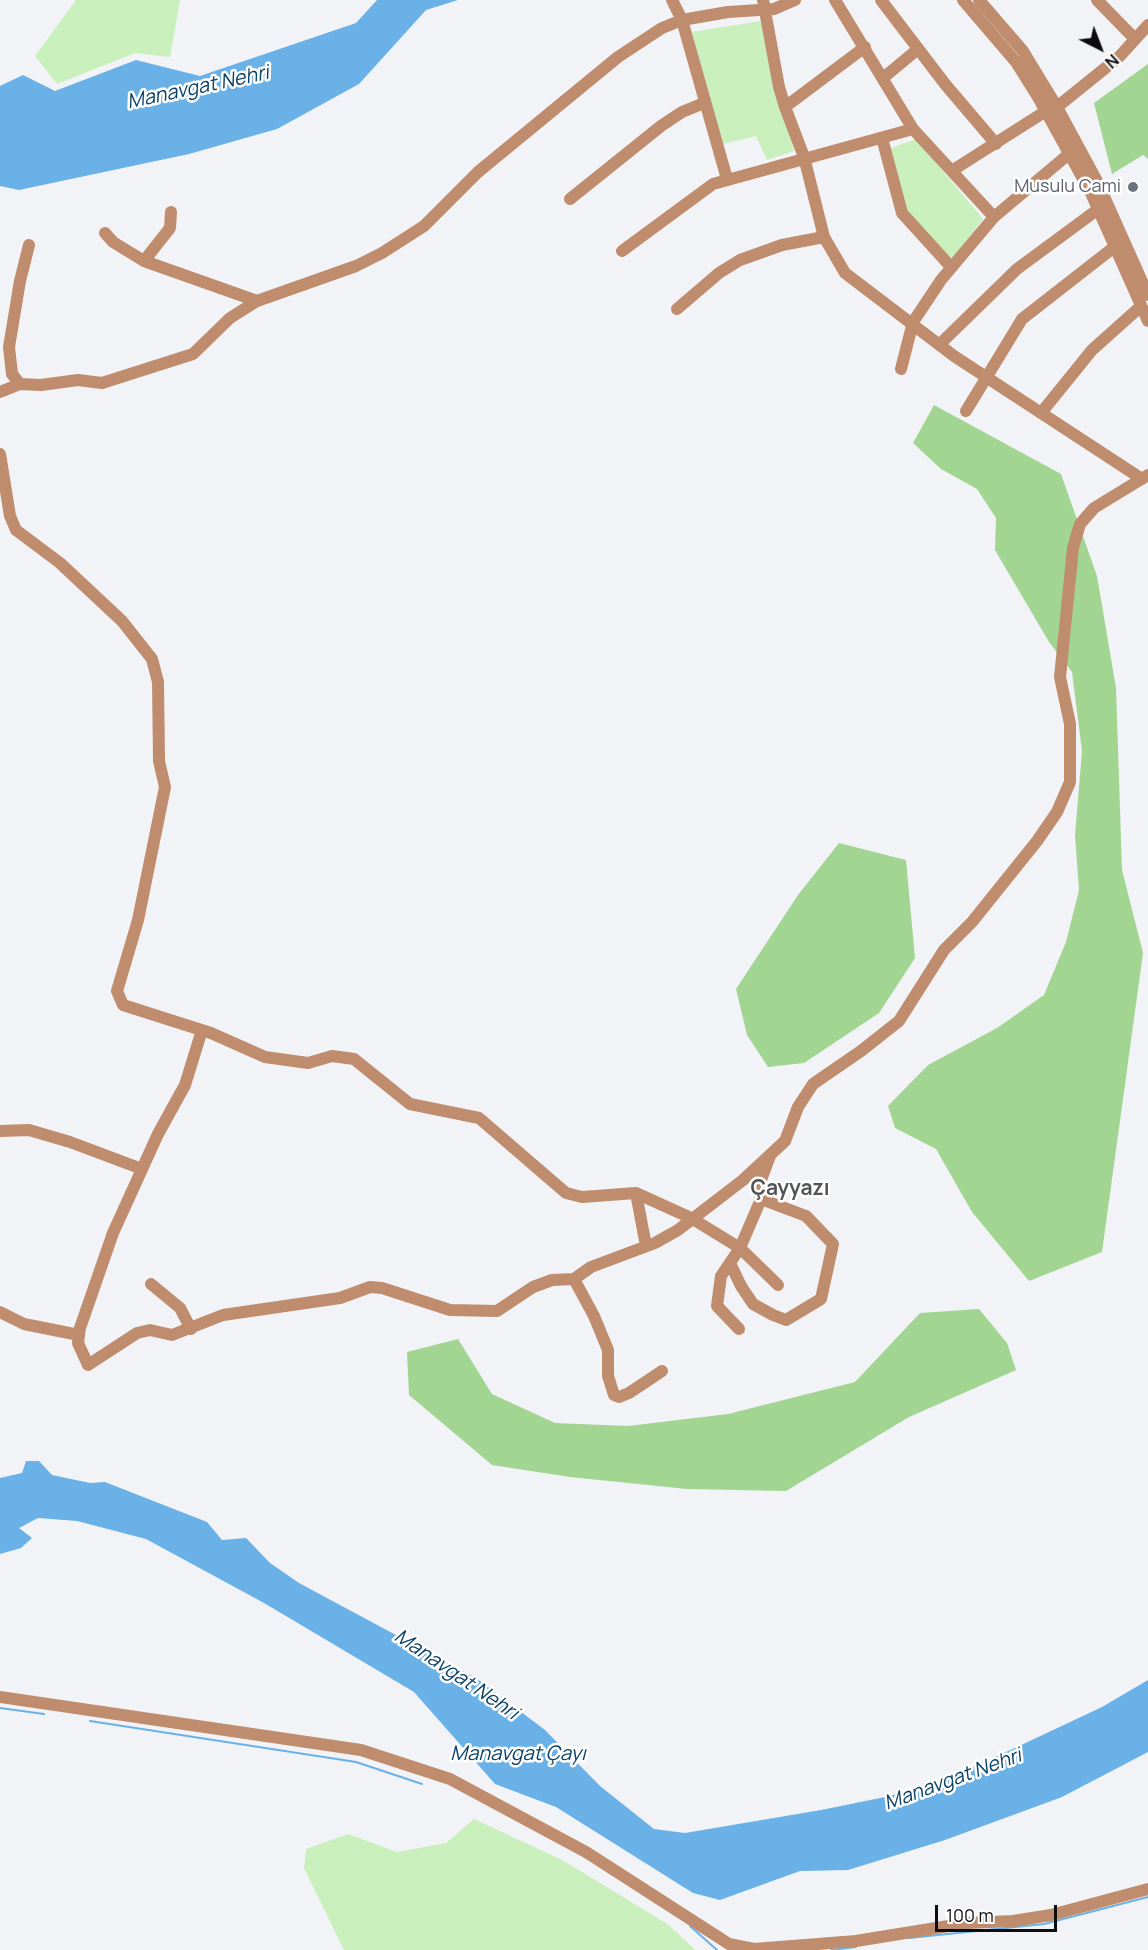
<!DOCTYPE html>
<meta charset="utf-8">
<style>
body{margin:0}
#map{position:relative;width:1148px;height:1950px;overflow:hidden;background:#f2f3f7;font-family:Manrope,sans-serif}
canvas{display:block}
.north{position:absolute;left:1070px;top:18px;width:60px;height:60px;-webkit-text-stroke:4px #fff;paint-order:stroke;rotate:138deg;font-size:16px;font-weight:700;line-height:24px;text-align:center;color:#0d0d0f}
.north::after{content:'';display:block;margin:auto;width:21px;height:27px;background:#0d0d0f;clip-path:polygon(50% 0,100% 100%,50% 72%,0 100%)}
.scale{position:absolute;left:935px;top:1905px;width:122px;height:27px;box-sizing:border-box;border:3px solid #0d0d0f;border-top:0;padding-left:8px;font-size:18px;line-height:21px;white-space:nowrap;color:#0d0d0f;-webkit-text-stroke:4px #fff;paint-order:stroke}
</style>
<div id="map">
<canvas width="1148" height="1950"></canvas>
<div class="north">N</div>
<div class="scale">100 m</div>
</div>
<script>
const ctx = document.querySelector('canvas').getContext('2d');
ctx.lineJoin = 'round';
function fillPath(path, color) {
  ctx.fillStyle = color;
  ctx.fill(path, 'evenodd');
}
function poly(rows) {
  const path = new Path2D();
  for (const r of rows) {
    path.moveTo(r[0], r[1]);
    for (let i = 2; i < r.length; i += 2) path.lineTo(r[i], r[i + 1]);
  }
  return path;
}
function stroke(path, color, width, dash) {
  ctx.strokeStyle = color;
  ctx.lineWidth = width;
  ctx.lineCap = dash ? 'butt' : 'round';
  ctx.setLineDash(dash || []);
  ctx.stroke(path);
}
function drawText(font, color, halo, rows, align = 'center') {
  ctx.font = font + ' Manrope,sans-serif';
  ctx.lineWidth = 5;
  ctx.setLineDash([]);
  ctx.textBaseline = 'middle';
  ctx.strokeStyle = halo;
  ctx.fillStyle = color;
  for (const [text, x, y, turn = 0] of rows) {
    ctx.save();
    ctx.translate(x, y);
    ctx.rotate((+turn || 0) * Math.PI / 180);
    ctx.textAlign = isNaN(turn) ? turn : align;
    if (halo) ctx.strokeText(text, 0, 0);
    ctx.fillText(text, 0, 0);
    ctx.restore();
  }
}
const green = poly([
 [76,0,180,0,170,57,135,53,57,84,35,56],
 [761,21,794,151,767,160,756,136,722,144,692,32],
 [916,139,983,219,953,258,945,254,904,210,889,149],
 [474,1819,564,1861,669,1925,695,1950,344,1950,304,1868,306,1849,348,1834,397,1852,446,1843]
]);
const forest = poly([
 [1148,64,1148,159,1143,155,1112,174,1094,103],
 [934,405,1061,474,1097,576,1116,688,1122,870,1143,953,1102,1252,1029,1281,972,1212,936,1149,895,1128,888,1106,928,1065,997,1028,1044,995,1066,942,1079,890,1075,835,1082,751,1072,672,1049,642,995,550,996,518,977,489,941,469,913,443],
 [839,843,906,860,915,958,879,1013,804,1063,768,1067,747,1035,736,989,798,895],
 [979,1309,1007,1343,1016,1370,909,1417,786,1491,687,1489,570,1477,492,1465,409,1395,407,1352,458,1339,492,1394,555,1423,628,1426,728,1414,855,1382,920,1313]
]);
const water = poly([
 [377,0,458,0,426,10,359,84,277,129,189,154,19,190,0,186,0,86,23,75,55,91,136,60,200,76,356,23],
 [26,1461,39,1461,52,1475,90,1483,105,1482,207,1522,222,1540,246,1538,270,1563,299,1583,476,1678,545,1730,600,1786,654,1829,685,1833,821,1810,890,1796,955,1775,1017,1747,1102,1707,1148,1680,1148,1752,1062,1797,945,1840,848,1870,800,1871,720,1900,693,1893,556,1807,495,1784,414,1692,264,1603,146,1539,77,1521,38,1518,19,1528,32,1538,21,1548,0,1554,0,1478,22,1473]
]);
const stream = poly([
 [0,1708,44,1714],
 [90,1721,356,1762,422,1784],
 [690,1926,717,1950],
 [909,1938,1044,1924,1148,1897],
 [831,1950,856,1947]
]);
const minor = poly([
 [672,0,682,20,727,179],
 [763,0,779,87,785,107,865,47],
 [835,0,913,129,994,217,1070,153],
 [881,0,945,84,996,144],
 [963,0,1016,62,1038,97,1091,193,1148,321],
 [979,0,1023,51,1057,107,1098,183,1148,295],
 [1097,0,1135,39],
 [883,78,918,49],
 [785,107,804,157,824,237,845,273,954,356,1142,479],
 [1057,107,1119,57,1148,25],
 [882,138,902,213,951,267],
 [953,170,1046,111],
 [570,199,661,126,682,112,704,103],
 [105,233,113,242,144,261,257,301],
 [29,245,20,281,9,347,12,374,20,384,41,385,78,380,102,383,193,354,230,318,257,301,356,266,382,253,424,226,478,172,618,57,662,28,682,20,728,12,774,9,795,0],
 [622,251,713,184,913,129],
 [144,261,170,228,171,212],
 [677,309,719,273,740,260,782,245,824,237],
 [940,344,1017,269,1097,210],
 [901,369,913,322,941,280,994,217],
 [0,392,20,384],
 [966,411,1022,319,1113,248],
 [1041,413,1092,350,1140,307],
 [0,454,10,516,16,530,60,563,122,621,152,659,158,682,159,761,165,787,138,920,117,991,123,1005,211,1033,265,1057,308,1063,332,1056,354,1059,410,1104,479,1118,566,1193,582,1197,636,1193,691,1218,740,1248,778,1285],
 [202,1030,185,1085,158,1134,113,1233,80,1328,78,1343,88,1365,137,1333,150,1330,172,1335,223,1315,340,1298,370,1287,382,1288,450,1310,497,1311,533,1287,552,1280,574,1279],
 [0,1131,29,1130,70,1142,142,1169],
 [636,1193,646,1246],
 [730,1263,741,1286,753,1304,773,1315,786,1320,821,1299,833,1244,806,1216,761,1199],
 [151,1284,180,1308,191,1329],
 [0,1312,24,1324,79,1335],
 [739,1329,717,1306,721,1276,740,1248,761,1199,758,1188,770,1156],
 [662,1371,629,1393,619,1397,614,1395,608,1376,608,1350,594,1316,574,1279,591,1267,655,1243,678,1230,743,1180,785,1141,798,1107,813,1084,861,1051,899,1021,944,950,972,922,1037,841,1057,812,1070,782,1070,724,1060,677,1073,548,1080,524,1094,508,1148,475],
 [0,1697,361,1750,450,1779,586,1852,729,1944,754,1949,856,1941,967,1923,1013,1921,1051,1915,1148,1889]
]);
const markers = [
 [1133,187,6,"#6b7280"]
];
const worshipNames = [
 ["Musulu Cami",1121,187]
];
const waterNames = [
 ["Manavgat Nehri",198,88,-12],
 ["Manavgat Nehri",456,1675,34],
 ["Manavgat Çayı",518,1754],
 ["Manavgat Nehri",953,1780,-20]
];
const quarterNames = [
 ["Çayyazı",790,1189]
];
fillPath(green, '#c8efbc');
fillPath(forest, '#a1d591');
fillPath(water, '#6ab1e8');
stroke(stream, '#6ab1e8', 2);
stroke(minor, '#bf8d6d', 12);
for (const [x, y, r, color] of markers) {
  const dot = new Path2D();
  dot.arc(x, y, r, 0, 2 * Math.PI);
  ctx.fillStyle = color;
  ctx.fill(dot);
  stroke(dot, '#fff', 2);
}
drawText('18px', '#5b616d', '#fff', worshipNames, 'right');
drawText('italic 20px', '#0b4368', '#fff', waterNames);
drawText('bold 21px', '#535457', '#fff', quarterNames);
</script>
